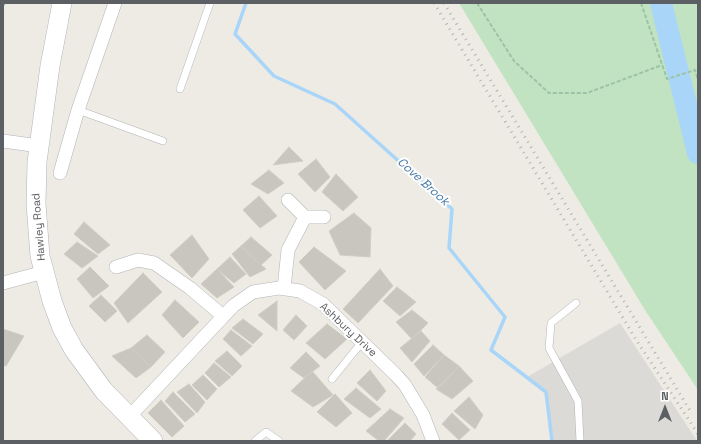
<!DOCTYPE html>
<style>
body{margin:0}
#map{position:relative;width:701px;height:444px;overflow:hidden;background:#edebe4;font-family:"Space Grotesk",sans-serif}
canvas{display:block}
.frame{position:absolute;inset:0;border:4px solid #5c5f63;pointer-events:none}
.north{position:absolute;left:645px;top:388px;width:40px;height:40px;-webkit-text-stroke:3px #fff;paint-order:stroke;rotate:0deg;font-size:11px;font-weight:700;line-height:16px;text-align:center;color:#5c5f63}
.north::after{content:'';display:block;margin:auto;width:14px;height:18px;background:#5c5f63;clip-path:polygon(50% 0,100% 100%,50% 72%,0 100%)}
</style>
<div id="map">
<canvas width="701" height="444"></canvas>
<div class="frame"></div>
<div class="north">N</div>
</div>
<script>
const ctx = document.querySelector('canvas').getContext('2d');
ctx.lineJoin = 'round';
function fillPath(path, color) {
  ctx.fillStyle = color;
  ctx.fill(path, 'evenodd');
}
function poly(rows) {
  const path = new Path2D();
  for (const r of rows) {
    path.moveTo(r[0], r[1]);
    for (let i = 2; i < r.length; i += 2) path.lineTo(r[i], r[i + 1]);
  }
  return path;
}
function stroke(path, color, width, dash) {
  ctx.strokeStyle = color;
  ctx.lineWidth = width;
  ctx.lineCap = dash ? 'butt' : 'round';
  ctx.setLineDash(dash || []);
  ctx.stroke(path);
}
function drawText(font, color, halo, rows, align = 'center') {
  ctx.font = font + ' "Space Grotesk",sans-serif';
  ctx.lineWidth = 4;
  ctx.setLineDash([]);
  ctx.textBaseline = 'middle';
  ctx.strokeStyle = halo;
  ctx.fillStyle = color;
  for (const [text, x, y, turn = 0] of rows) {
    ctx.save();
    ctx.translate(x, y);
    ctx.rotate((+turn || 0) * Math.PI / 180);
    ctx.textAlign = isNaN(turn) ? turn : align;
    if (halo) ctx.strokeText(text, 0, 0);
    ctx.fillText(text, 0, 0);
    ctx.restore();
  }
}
const industrial = poly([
 [620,323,697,441,552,441,546,392,527,377]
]);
const green = poly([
 [459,3,698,3,698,390,645,310]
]);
const stream = poly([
 [246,3,235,34,274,76,335,104,452,209,449,248,505,317,491,350,546,392,552,441]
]);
const river = poly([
 [661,3,698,153]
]);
const building = poly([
 [289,147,303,161,273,165,289,147],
 [316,159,330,177,315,192,298,174,316,159],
 [269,170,284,183,268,194,251,184,269,170],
 [336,174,358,197,343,211,322,192,336,174],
 [259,196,277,216,260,228,243,210,259,196],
 [354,213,371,228,370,257,340,255,329,231,354,213],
 [84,222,110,245,98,254,74,234,84,222],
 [192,235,209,259,192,278,170,255,192,235],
 [251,237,272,255,261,265,241,246,251,237],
 [77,242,98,256,82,268,64,254,77,242],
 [241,246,261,265,266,269,250,277,232,254,241,246],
 [314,247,346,271,325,290,299,262,314,247],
 [230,257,246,274,234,283,217,269,230,257],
 [90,267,109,286,93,298,77,279,90,267],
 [217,269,234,287,217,298,201,284,217,269],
 [380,269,393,286,358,323,343,309,380,269],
 [143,273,162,292,128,323,114,303,143,273],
 [397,287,416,302,400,316,383,301,397,287],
 [101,295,117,311,105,322,89,306,101,295],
 [175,300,199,322,183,338,162,315,175,300],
 [277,301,277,331,258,315,277,301],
 [412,310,428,323,412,339,396,322,412,310],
 [296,315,307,326,294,340,283,330,296,315],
 [243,319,263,334,253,344,232,328,243,319],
 [327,324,347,339,325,359,306,343,327,324],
 [3,329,24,336,6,366,3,365,3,329],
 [231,330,252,346,241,356,223,339,231,330],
 [421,331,430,341,412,362,400,348,421,331],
 [147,335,165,352,151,367,131,348,147,335],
 [433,345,444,355,424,376,414,364,433,345],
 [131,348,151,367,136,378,112,356,131,348],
 [227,351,242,366,232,376,215,361,227,351],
 [306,352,320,366,304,378,290,368,306,352],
 [444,355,459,366,438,388,425,377,444,355],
 [214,363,231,377,219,387,205,373,214,363],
 [459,366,473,381,452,399,436,389,459,366],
 [370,370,386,391,377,401,357,383,370,370],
 [312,371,333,395,313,407,291,391,312,371],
 [203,375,217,389,207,400,192,385,203,375],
 [189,384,205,402,197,413,177,392,189,384],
 [356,388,381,409,370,418,344,399,356,388],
 [173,392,195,414,185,422,165,401,173,392],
 [335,394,352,413,336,427,317,412,335,394],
 [469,397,483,415,475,429,454,411,469,397],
 [161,400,184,426,172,437,148,413,161,400],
 [390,409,404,418,384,441,379,441,366,431,390,409],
 [452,413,470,430,459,440,442,424,452,413],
 [405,423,416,434,410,441,387,441,405,423]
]);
const path = poly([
 [477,3,514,61,549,93,587,93,662,65],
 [641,3,667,79,695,70,698,80],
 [3,6,5,3]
]);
const service = poly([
 [180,89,210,3],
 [78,110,163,141],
 [576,303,551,323,549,348,578,401,580,441],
 [332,379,362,342],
 [255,441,266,432,279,441]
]);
const minor = poly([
 [3,141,39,146],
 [60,173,78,110,115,3],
 [288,200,305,217,324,217],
 [116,267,138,260,154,263,190,288,223,316],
 [3,283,44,272],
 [284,288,288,250,305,217],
 [129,417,233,306,253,292,279,288,300,291,323,304,396,375,405,385,423,415,433,441]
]);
const secondary = poly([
 [62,3,50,66,37,162,36,204,40,256,52,301,62,328,74,350,104,391,153,441]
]);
const rail = poly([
 [434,3,635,338,698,434],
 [444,3,692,414]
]);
const streetNames = [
 ["Hawley Road",39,227,-95],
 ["Ashbury Drive",348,330,43]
];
const waterNames = [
 ["Cove Brook",423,182,42]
];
fillPath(industrial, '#dcdad6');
fillPath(green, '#c2e3c2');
stroke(stream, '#a9d6f8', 3.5);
stroke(river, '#a9d6f8', 22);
fillPath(building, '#c9c6c0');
stroke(building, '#d1cdc2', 1);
stroke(service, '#b1b4b8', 8);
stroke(minor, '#b1b4b8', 14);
stroke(secondary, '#b0b3b8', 20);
stroke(path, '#9cc3a7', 2, [4, 2]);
stroke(service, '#fff', 7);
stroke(minor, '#fff', 13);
stroke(secondary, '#fff', 19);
stroke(rail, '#b2b3b3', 3, [1, 5]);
drawText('11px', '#5c5f63', '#fff', streetNames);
drawText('italic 12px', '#4777a8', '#fff', waterNames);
</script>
